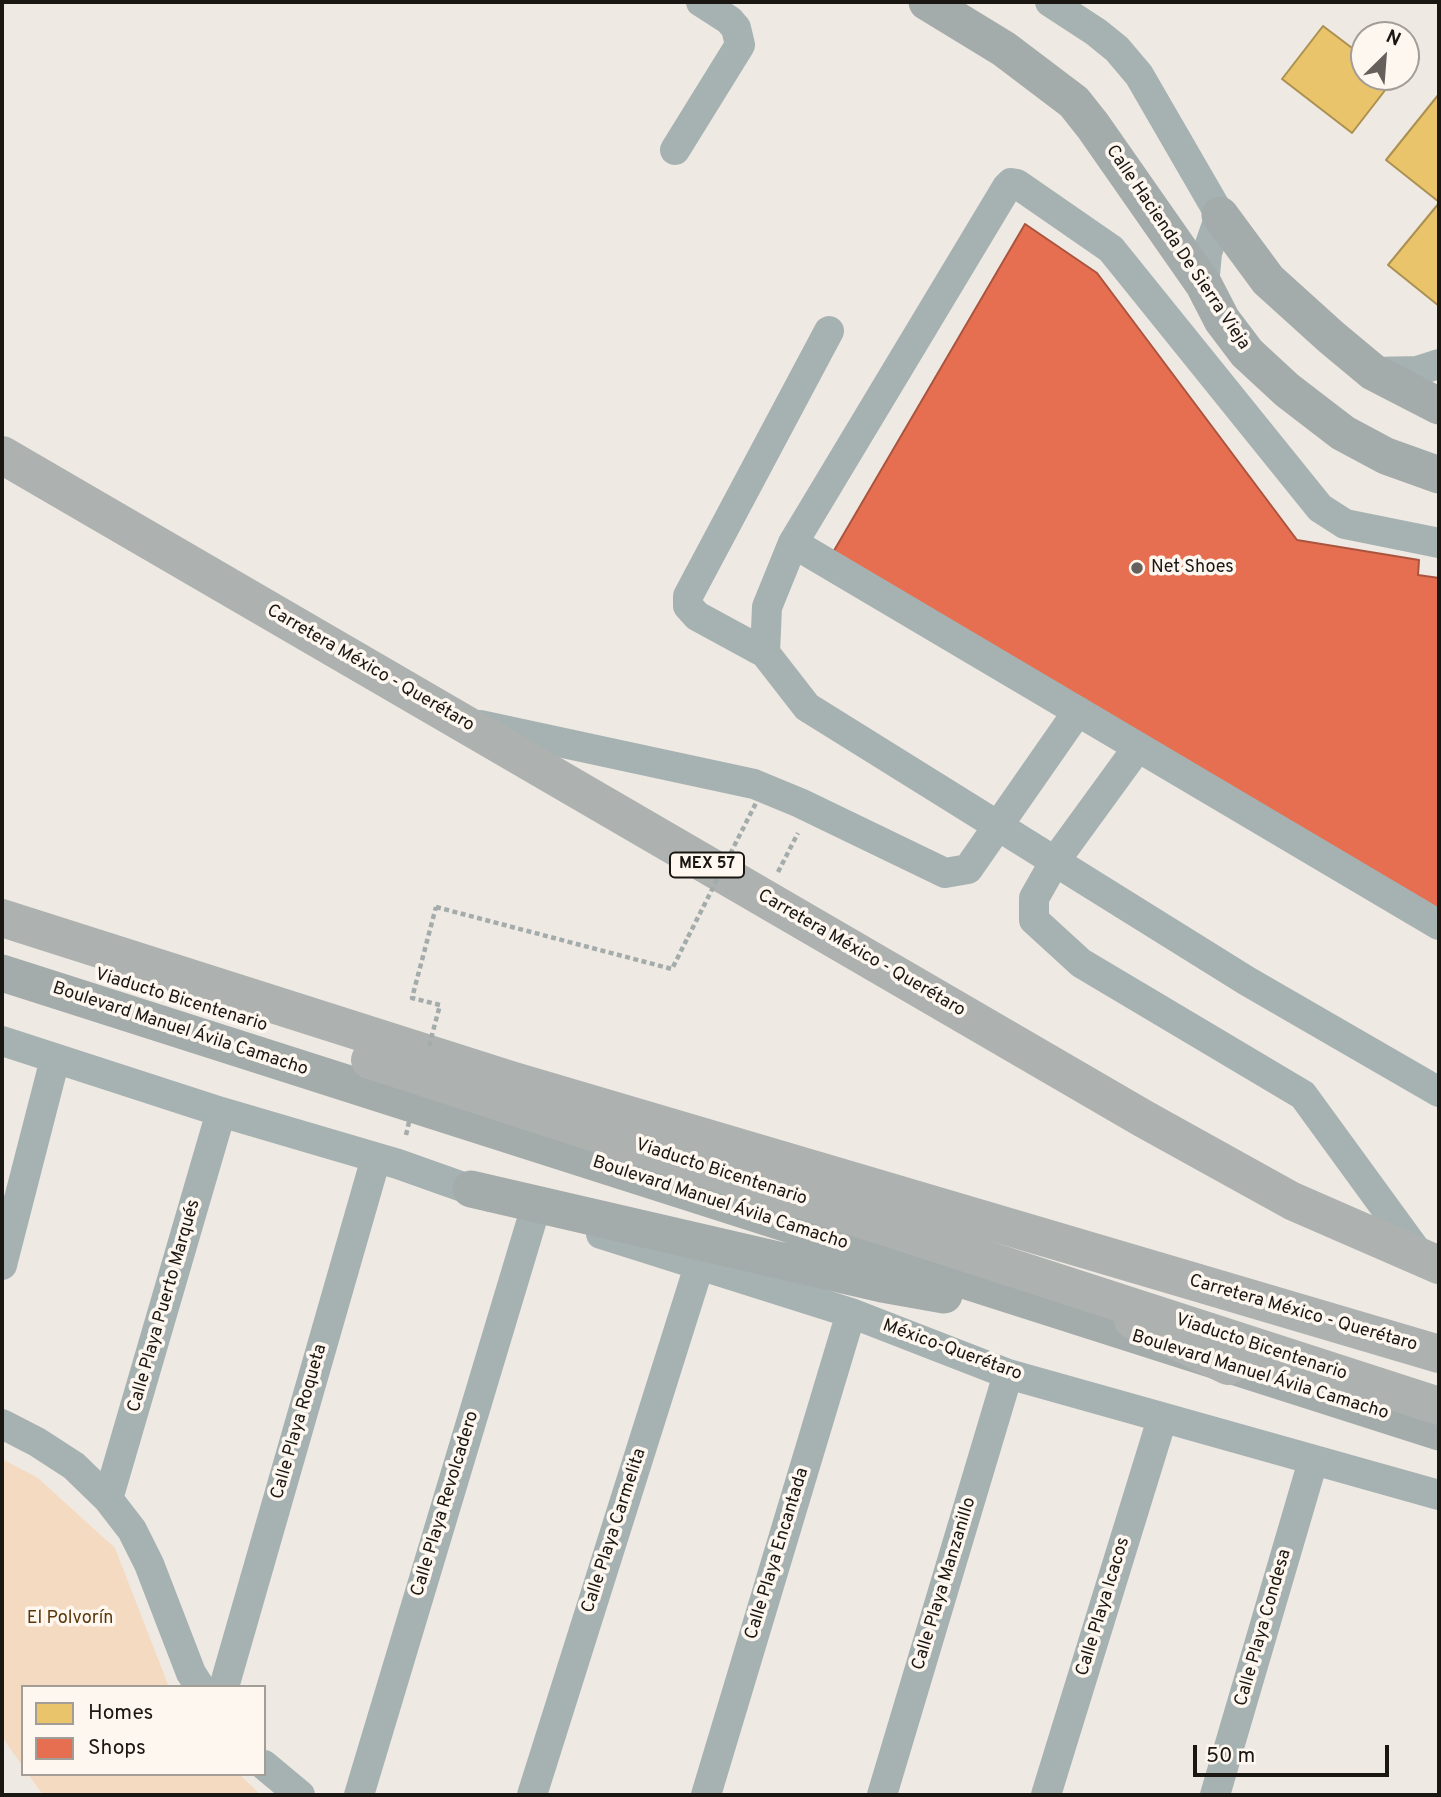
<!DOCTYPE html>
<meta charset="utf-8">
<style>
body{margin:0}
#map{position:relative;width:1441px;height:1797px;overflow:hidden;background:#efe9e3;font-family:Overpass,sans-serif}
canvas{display:block}
.frame{position:absolute;inset:0;border:4px solid #1a1612;pointer-events:none}
.legend{position:absolute;left:21px;top:1685px;width:245px;height:91px;box-sizing:border-box;background:#fef7ef;border:2px solid #a39d97;margin:0;padding:9px 12px;list-style:none;font-size:21px;color:#1a1612}
.legend li{display:flex;align-items:center;gap:14px;height:35px}
.legend b{width:35px;border:2px solid #a39d97}
.north{position:absolute;left:1350px;top:21px;width:70px;height:70px;box-sizing:border-box;background:#fef7ef;border:2px solid #a39d97;border-radius:50%;rotate:25deg;font-size:19px;font-weight:700;line-height:28px;text-align:center;color:#1a1612}
.north::after{content:'';display:block;margin:auto;width:24px;height:32px;background:#65605b;clip-path:polygon(50% 0,100% 100%,50% 72%,0 100%)}
.scale{position:absolute;left:1193px;top:1745px;width:196px;height:32px;box-sizing:border-box;border:4px solid #1a1612;border-top:0;padding-left:9px;font-size:21px;line-height:24px;white-space:nowrap;color:#1a1612;-webkit-text-stroke:5px #fef7ef;paint-order:stroke}
</style>
<div id="map">
<canvas width="1441" height="1797"></canvas>
<div class="frame"></div>
<ul class="legend">
<li><b style="height:19px;background:#e9c46a"></b>Homes</li>
<li><b style="height:19px;background:#e76f51"></b>Shops</li>
</ul>
<div class="north">N</div>
<div class="scale">50 m</div>
</div>
<script>
const ctx = document.querySelector('canvas').getContext('2d');
ctx.lineJoin = 'round';
function fillPath(path, color) {
  ctx.fillStyle = color;
  ctx.fill(path, 'evenodd');
}
function poly(rows) {
  const path = new Path2D();
  for (const r of rows) {
    path.moveTo(r[0], r[1]);
    for (let i = 2; i < r.length; i += 2) path.lineTo(r[i], r[i + 1]);
  }
  return path;
}
function stroke(path, color, width, dash) {
  ctx.strokeStyle = color;
  ctx.lineWidth = width;
  ctx.lineCap = dash ? 'butt' : 'round';
  ctx.setLineDash(dash || []);
  ctx.stroke(path);
}
function drawText(font, color, halo, rows, align = 'center') {
  ctx.font = font + ' Overpass,sans-serif';
  ctx.lineWidth = 7;
  ctx.setLineDash([]);
  ctx.textBaseline = 'middle';
  ctx.strokeStyle = halo;
  ctx.fillStyle = color;
  for (const [text, x, y, turn = 0] of rows) {
    ctx.save();
    ctx.translate(x, y);
    ctx.rotate((+turn || 0) * Math.PI / 180);
    ctx.textAlign = isNaN(turn) ? turn : align;
    if (halo) ctx.strokeText(text, 0, 0);
    ctx.fillText(text, 0, 0);
    ctx.restore();
  }
}
const green = poly([
 [2,1459,38,1478,115,1548,169,1687,23,1687,23,1767,2,1737],
 [28,1774,239,1774,261,1795,43,1795]
]);
const homes = poly([
 [1323,26,1364,57,1364,77,1390,77,1393,80,1352,133,1282,79,1323,26],
 [1439,94,1439,202,1386,160,1439,94],
 [1439,203,1439,306,1388,265,1439,203]
]);
const shops = poly([
 [1025,224,1097,273,1297,540,1419,560,1418,575,1439,578,1439,915,832,554,1025,224]
]);
const path = poly([
 [778,872,798,833],
 [436,907,672,969,688,937]
]);
const minor = poly([
 [1050,2,1096,32,1117,49,1139,75,1220,215,1207,253,1204,285],
 [675,150,740,45,736,28,729,20,701,2],
 [1373,372,1417,371,1439,364],
 [793,543,1007,187,1011,183,1017,184,1111,249,1320,508,1345,524,1439,543],
 [765,653,697,616,688,606,688,596,829,331],
 [480,725,754,784,800,803,945,873,968,869,1078,711],
 [1138,747,1055,861,1034,898,1034,920,1081,963,1303,1095,1421,1257],
 [1439,925,793,543,767,607,765,653,807,707,1247,981,1439,1092],
 [2,1041,221,1112,398,1164,491,1197],
 [601,1234,851,1313,1008,1374,1439,1495],
 [2,1265,55,1059],
 [2,1424,37,1442,74,1466,108,1499,132,1530,149,1564,191,1673,200,1687],
 [108,1499,221,1112],
 [224,1687,376,1158],
 [264,1765,300,1795],
 [359,1795,534,1213],
 [532,1795,699,1266],
 [706,1795,851,1313],
 [882,1795,1008,1374],
 [1046,1795,1162,1419],
 [1215,1795,1313,1461]
]);
const major = poly([
 [927,2,1004,49,1074,102,1093,126,1204,285,1222,320,1247,353,1287,390,1343,433,1386,456,1439,475],
 [1220,215,1268,280,1331,337,1373,372,1439,406],
 [2,973,1439,1432],
 [471,1189,882,1284,944,1295]
]);
const highway = poly([
 [2,455,1144,1119,1292,1201,1439,1265],
 [2,918,511,1080,1439,1354],
 [1133,1320,1228,1366]
]);
const pathBridge = poly([
 [688,937,757,801],
 [429,1046,440,1005,412,998,436,907],
 [406,1135,413,1105]
]);
const highwayBridge = poly([
 [370,1060,1439,1406]
]);
const markers = [
 [1137,568,7,"#65605b"]
];
const shields = [
 [707,865,74]
];
const shieldNames = [
 ["MEX 57",707,865]
];
const streetNames = [
 ["Calle Hacienda De Sierra Vieja",1177,248,56],
 ["Carretera México - Querétaro",370,669,30],
 ["Carretera México - Querétaro",861,954,30],
 ["Viaducto Bicentenario",181,1001,17],
 ["Boulevard Manuel Ávila Camacho",180,1030,18],
 ["Viaducto Bicentenario",721,1173,18],
 ["Boulevard Manuel Ávila Camacho",720,1204,18],
 ["Calle Playa Puerto Marqués",165,1306,-74],
 ["Carretera México - Querétaro",1303,1314,16],
 ["Viaducto Bicentenario",1261,1348,18],
 ["México-Querétaro",952,1351,20],
 ["Boulevard Manuel Ávila Camacho",1260,1376,17],
 ["Calle Playa Roqueta",300,1422,-74],
 ["Calle Playa Revolcadero",446,1504,-73],
 ["Calle Playa Carmelita",615,1531,-72],
 ["Calle Playa Encantada",778,1554,-73],
 ["Calle Playa Manzanillo",945,1584,-73],
 ["Calle Playa Icacos",1104,1607,-73],
 ["Calle Playa Condesa",1264,1628,-74]
];
const poiNames = [
 ["Net Shoes",1151,568]
];
const parkNames = [
 ["El Polvorín",70,1619]
];
fillPath(green, '#f4dac0');
fillPath(homes, '#e9c46a');
stroke(homes, '#ab9050', 2);
fillPath(shops, '#e76f51');
stroke(shops, '#aa543e', 2);
stroke(path, '#a4acab', 4.5, [5, 3.5]);
stroke(minor, '#a6b2b2', 30);
stroke(major, '#a4acab', 37);
stroke(highway, '#adb2b0', 38);
stroke(pathBridge, '#a4acab', 4.5, [5, 3.5]);
stroke(highwayBridge, '#adb2b0', 38);
for (const [x, y, r, color] of markers) {
  const dot = new Path2D();
  dot.arc(x, y, r, 0, 2 * Math.PI);
  ctx.fillStyle = color;
  ctx.fill(dot);
  stroke(dot, '#fef7ef', 2.5);
}
for (const [x, y, w] of shields) {
  const box = new Path2D();
  box.roundRect(x - w / 2, y - 12.5, w, 25, 5);
  ctx.fillStyle = '#fef7ef';
  ctx.fill(box);
  stroke(box, '#1a1612', 2);
}
drawText('bold 16px', '#1a1612', null, shieldNames);
drawText('18px', '#1a1612', '#fef7ef', streetNames);
drawText('18px', '#1a1612', '#fef7ef', poiNames, 'left');
drawText('18px', '#5a370b', '#fef7ef', parkNames);
</script>
